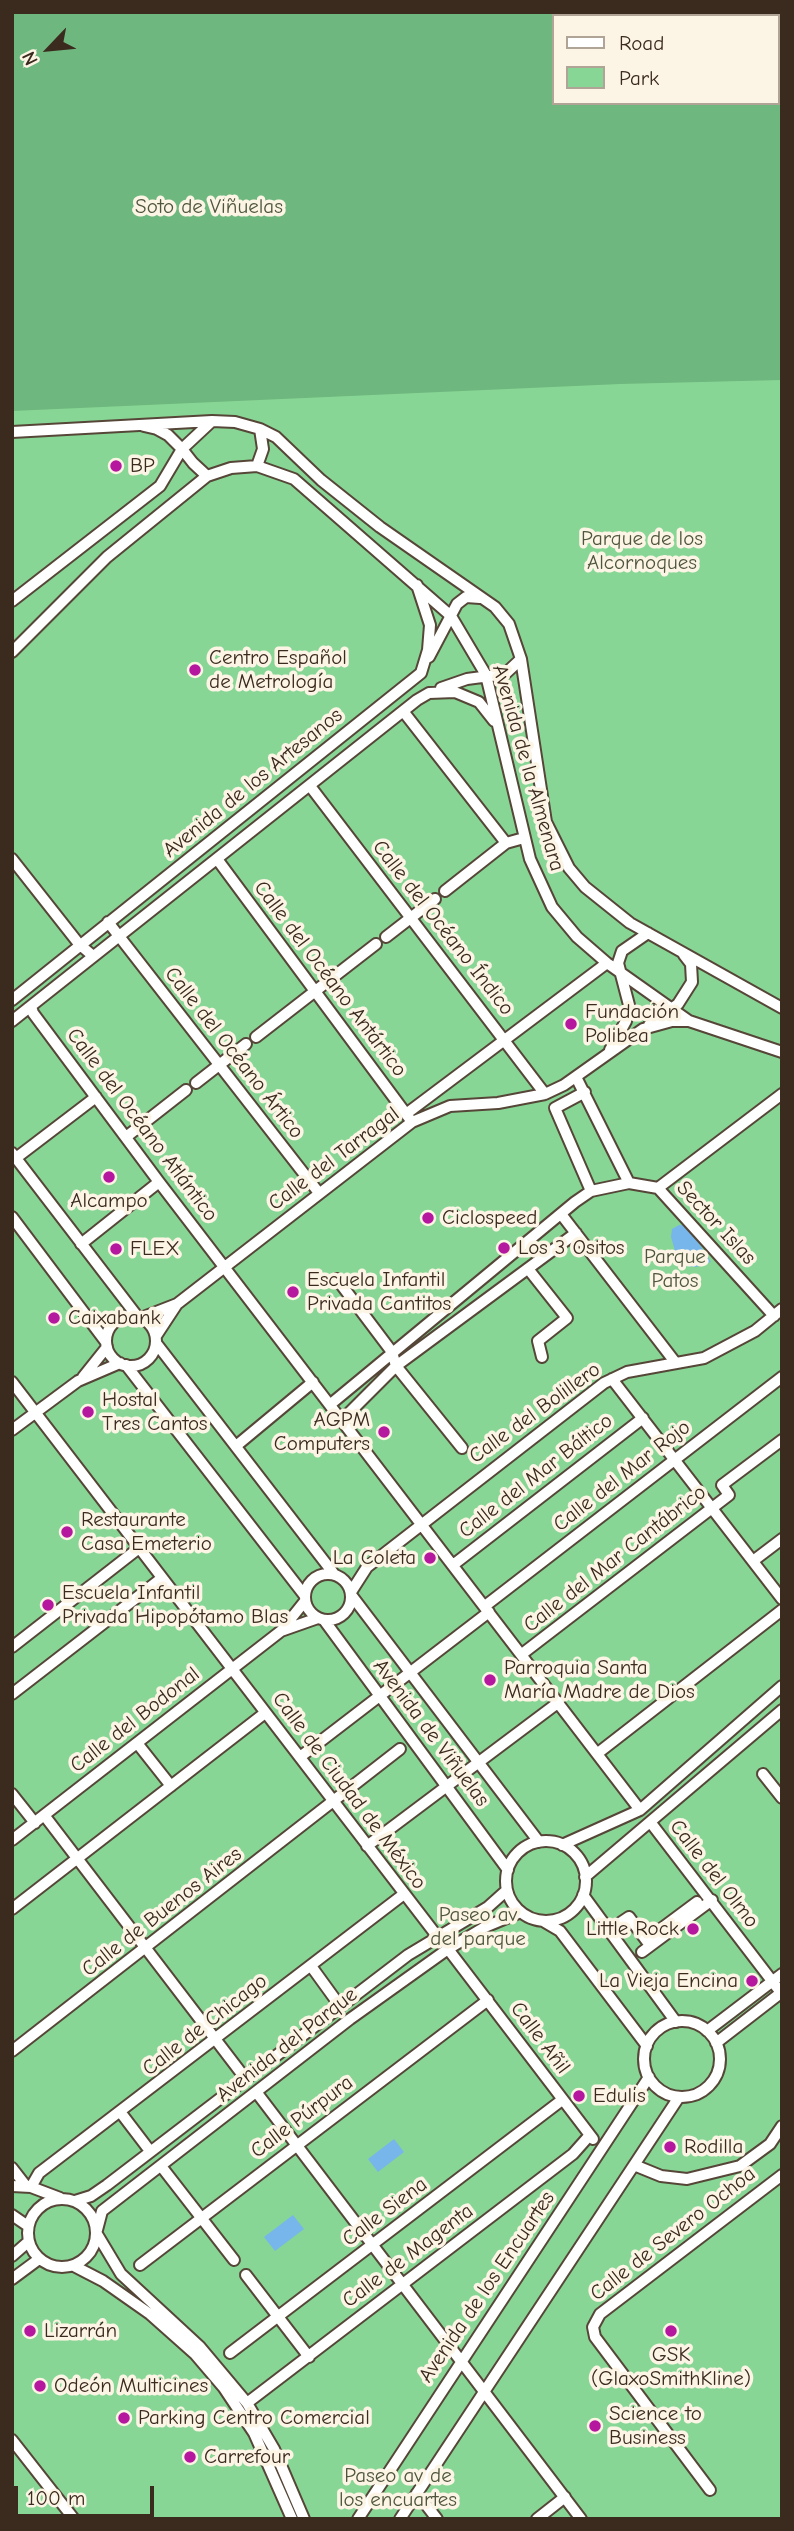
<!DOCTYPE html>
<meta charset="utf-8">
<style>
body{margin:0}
#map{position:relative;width:794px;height:2531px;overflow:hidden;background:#efe6c8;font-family:"Comic Neue",sans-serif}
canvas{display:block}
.frame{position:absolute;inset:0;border:14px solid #3b2a1e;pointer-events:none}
.legend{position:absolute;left:552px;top:14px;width:228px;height:91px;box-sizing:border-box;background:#fcf5e5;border:2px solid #afa495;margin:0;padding:9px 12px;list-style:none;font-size:21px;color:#3b2a1e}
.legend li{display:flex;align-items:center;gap:14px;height:35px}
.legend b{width:35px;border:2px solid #afa495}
.north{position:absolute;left:14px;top:14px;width:70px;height:70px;-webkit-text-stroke:5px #fcf5e5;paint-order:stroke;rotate:244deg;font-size:19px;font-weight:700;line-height:28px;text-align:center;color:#3b2a1e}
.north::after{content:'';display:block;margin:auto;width:24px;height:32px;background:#3b2a1e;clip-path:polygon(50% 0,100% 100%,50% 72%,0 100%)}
.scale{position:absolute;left:14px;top:2486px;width:140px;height:32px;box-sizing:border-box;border:4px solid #3b2a1e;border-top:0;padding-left:9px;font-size:21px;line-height:24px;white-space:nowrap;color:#3b2a1e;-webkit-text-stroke:5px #fcf5e5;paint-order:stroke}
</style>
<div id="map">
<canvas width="794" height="2531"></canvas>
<div class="frame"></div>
<ul class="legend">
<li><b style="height:9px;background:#fff"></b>Road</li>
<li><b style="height:19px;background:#88d695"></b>Park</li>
</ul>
<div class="north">N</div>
<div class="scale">100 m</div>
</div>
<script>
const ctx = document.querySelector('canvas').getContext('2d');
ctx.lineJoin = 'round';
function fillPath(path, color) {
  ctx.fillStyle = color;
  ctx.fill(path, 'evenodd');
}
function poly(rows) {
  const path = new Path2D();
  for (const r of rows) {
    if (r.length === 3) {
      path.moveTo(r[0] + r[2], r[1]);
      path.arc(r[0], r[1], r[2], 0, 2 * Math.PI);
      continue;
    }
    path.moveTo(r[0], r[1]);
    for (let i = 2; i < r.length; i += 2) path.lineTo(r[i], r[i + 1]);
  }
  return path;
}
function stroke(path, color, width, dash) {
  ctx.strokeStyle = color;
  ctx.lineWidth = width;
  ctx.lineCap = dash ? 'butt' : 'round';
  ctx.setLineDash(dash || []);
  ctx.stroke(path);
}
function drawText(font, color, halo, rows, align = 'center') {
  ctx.font = font + ' "Comic Neue",sans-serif';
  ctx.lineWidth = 7;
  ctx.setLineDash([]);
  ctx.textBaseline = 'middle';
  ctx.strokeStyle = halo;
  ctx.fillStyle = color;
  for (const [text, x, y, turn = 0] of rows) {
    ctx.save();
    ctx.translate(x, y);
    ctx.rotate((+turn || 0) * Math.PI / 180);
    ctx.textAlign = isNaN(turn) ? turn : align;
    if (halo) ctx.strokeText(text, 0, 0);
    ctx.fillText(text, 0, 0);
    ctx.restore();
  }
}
const green = poly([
 [12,12,782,12,782,2519,12,2519],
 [554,16,778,16,778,103,554,103]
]);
const forest = poly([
 [12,12,782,12,782,380,620,384,12,411],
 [554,16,778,16,778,103,554,103]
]);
const water = poly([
 [679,1225,687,1225,711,1262,696,1267,679,1265,671,1237,672,1229],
 [394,2139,404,2152,378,2172,368,2159],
 [293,2215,304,2229,275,2251,264,2237]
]);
const minor = poly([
 [260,429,276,437,321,480,380,527,495,607,509,624,521,659,546,822,569,868,585,887,630,923,782,1008],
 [12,432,212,421],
 [257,466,294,479,451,616,486,675,530,859,552,907,577,937,607,963,689,1021,782,1052],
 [12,601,160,486,182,449,212,421,235,422,260,429,263,449,257,466,231,468,207,476,193,463,182,449,168,435,157,429,144,426],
 [12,652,107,557,207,476],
 [429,657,457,604,466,597,480,598],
 [441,688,467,679,505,674,521,659],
 [403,711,506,843],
 [310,786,545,1094],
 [12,859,79,944,93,956],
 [217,859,412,1122],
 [445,891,506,843,524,838],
 [108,922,319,1193],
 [386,937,435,899],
 [12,1000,421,673,428,650,430,625,417,585],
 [31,1006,33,1013,159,1182,640,1810],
 [12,1021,417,700,429,693,455,692,479,702,494,721],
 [649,1025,678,1004,692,982,691,964,684,955],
 [256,1037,376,944],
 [610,1050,626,1021,629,1005,618,963,622,951,648,933],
 [576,1077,629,1183],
 [196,1083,246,1044],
 [585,1092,555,1108,591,1191],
 [406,1114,607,963],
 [126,1137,186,1090],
 [12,1153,137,1316],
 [16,1158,96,1097],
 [658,1188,782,1094],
 [561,1214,675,1362],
 [12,1217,106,1342],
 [81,1244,159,1182],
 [529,1270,567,1318,538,1341,542,1357],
 [337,1279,392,1352,396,1366,462,1448],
 [131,1341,25],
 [141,1318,177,1304,412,1122,450,1106,498,1103,545,1094,564,1085,643,1029,672,1021,689,1021],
 [156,1336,177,1304],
 [156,1343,334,1574],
 [126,1365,305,1596],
 [83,1377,107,1347],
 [612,1379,782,1599],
 [12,1382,437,1936],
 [332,1403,575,1202,591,1191,629,1183,658,1188,774,1316],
 [342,1420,396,1366,576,1233],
 [12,1430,78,1381,120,1363],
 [236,1446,313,1382],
 [753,1561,782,1539],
 [453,1565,643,1418],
 [328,1597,23],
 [351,1592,367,1567,604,1383,627,1372,704,1358,755,1331,782,1309],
 [352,1596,539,1842],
 [485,1606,782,1377],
 [324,1620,508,1870],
 [281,1631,318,1618],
 [12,1647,139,1548],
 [522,1654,729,1495,722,1485,782,1440],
 [12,1694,162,1578],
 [137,1743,171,1786],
 [598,1753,782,1610],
 [300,1757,489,1612],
 [763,1774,782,1798],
 [12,1794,35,1823],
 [44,1815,245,2078],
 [651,1823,782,1994],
 [12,1840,281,1631,305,1601],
 [546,1881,40],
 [562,1845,640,1810,782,1686],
 [367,1846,559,1702],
 [585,1877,782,1710],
 [583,1895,676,2022],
 [12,1909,265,1713],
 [543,1921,560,1931,647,2046],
 [620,1923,629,1917,649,1944],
 [646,1940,697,1902],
 [448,1949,593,2139],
 [642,1952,712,1900],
 [311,1966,340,2006],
 [682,2059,38],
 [707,2031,782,1974],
 [716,2043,782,1992],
 [12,2051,400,1749],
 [257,2093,581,2519],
 [121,2113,150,2151],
 [634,2165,661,2176,687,2179,740,2166,770,2144,782,2126],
 [161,2166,234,2260],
 [12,2168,26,2186],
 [12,2186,31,2187,60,2198],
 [31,2187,39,2173,404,1894],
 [62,2233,34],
 [75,2201,91,2196,107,2185,408,1955,488,1907,507,1890],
 [12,2215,28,2226],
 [97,2230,102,2211,350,2019,448,1949,485,1927,521,1912],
 [97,2234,121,2274,200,2347,247,2403,274,2449,304,2519],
 [12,2256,28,2242],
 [140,2265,488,2000],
 [74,2266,103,2281,150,2314,195,2354,224,2388,254,2433,292,2519],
 [246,2275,309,2357],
 [12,2279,39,2259],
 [230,2353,562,2100],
 [247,2403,573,2154,589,2136],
 [12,2440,74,2519],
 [710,2490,595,2337,593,2327,600,2314,782,2175],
 [417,2493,437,2519],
 [358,2519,649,2077],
 [400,2519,679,2097],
 [537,2519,565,2497]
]);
const markers = [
 [116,466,7,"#b5179e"],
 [195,670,7,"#b5179e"],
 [571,1024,7,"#b5179e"],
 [109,1177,7,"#b5179e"],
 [428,1218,7,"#b5179e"],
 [504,1248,7,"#b5179e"],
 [116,1249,7,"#b5179e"],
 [293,1292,7,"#b5179e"],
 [54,1318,7,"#b5179e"],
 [88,1412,7,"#b5179e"],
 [384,1432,7,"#b5179e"],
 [67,1532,7,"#b5179e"],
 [430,1558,7,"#b5179e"],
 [48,1605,7,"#b5179e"],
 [490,1680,7,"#b5179e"],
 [693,1929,7,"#b5179e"],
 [752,1981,7,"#b5179e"],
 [579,2096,7,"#b5179e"],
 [670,2147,7,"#b5179e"],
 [30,2331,7,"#b5179e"],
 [671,2331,7,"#b5179e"],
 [40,2386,7,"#b5179e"],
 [124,2418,7,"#b5179e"],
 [595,2426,7,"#b5179e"],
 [190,2457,7,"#b5179e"]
];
const parkNames = [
 ["Soto de Viñuelas",209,207],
 ["Parque de los",642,539],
 ["Alcornoques",642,563],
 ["Parque",675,1257],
 ["Patos",675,1281],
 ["Paseo av",478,1915],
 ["del parque",478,1939],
 ["Paseo av de",398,2476],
 ["los encuartes",398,2500]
];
const poiNames = [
 ["BP",130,466],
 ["Centro Español",209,658],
 ["de Metrología",209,682],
 ["Fundación",585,1012],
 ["Polibea",585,1036],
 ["Alcampo",109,1201,"center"],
 ["Ciclospeed",442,1218],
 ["Los 3 Ositos",518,1248],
 ["FLEX",130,1249],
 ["Escuela Infantil",307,1280],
 ["Privada Cantitos",307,1304],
 ["Caixabank",68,1318],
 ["Hostal",102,1400],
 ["Tres Cantos",102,1424],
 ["AGPM",370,1420,"right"],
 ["Computers",370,1444,"right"],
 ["Restaurante",81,1520],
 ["Casa Emeterio",81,1544],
 ["La Coleta",416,1558,"right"],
 ["Escuela Infantil",62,1593],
 ["Privada Hipopótamo Blas",62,1617],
 ["Parroquia Santa",504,1668],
 ["María Madre de Dios",504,1692],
 ["Little Rock",679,1929,"right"],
 ["La Vieja Encina",738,1981,"right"],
 ["Edulis",593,2096],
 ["Rodilla",684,2147],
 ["Lizarrán",44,2331],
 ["GSK",671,2355,"center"],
 ["(GlaxoSmithKline)",671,2379,"center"],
 ["Odeón Multicines",54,2386],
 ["Science to",609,2414],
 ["Business",609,2438],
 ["Parking Centro Comercial",138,2418],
 ["Carrefour",204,2457]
];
const streetNames = [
 ["Avenida de la Almenara",528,768,74],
 ["Avenida de los Artesanos",253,783,-39],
 ["Calle del Océano Índico",443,928,52],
 ["Calle del Océano Antártico",330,979,53],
 ["Calle del Océano Ártico",234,1053,52],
 ["Calle del Océano Atlántico",142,1125,53],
 ["Calle del Tarragal",334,1159,-37],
 ["Sector Islas",716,1223,47],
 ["Calle del Bolillero",535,1413,-36],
 ["Calle del Mar Báltico",536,1476,-38],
 ["Calle del Mar Rojo",622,1476,-38],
 ["Calle del Mar Cantábrico",615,1559,-38],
 ["Calle del Bodonal",135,1720,-38],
 ["Avenida de Viñuelas",431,1733,53],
 ["Calle de Ciudad de México",349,1791,53],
 ["Calle del Olmo",714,1874,52],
 ["Calle de Buenos Aires",162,1912,-38],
 ["Calle de Chicago",205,2025,-38],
 ["Calle Añil",540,2038,53],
 ["Avenida del Parque",287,2045,-38],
 ["Calle Púrpura",302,2117,-37],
 ["Calle Siena",385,2212,-37],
 ["Calle de Severo Ochoa",673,2234,-38],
 ["Calle de Magenta",408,2256,-37],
 ["Avenida de los Encuartes",487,2287,-56]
];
fillPath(green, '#88d695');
fillPath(forest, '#6eb77e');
fillPath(water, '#76b6eb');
stroke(minor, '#564638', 14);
stroke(minor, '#fff', 10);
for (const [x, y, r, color] of markers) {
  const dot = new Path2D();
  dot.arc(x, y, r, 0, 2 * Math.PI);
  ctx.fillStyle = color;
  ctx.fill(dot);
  stroke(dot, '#fcf5e5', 2.5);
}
drawText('21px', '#4e553c', '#fcf5e5', parkNames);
drawText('21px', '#3b2a1e', '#fcf5e5', poiNames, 'left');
drawText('21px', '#3b2a1e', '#fcf5e5', streetNames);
</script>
